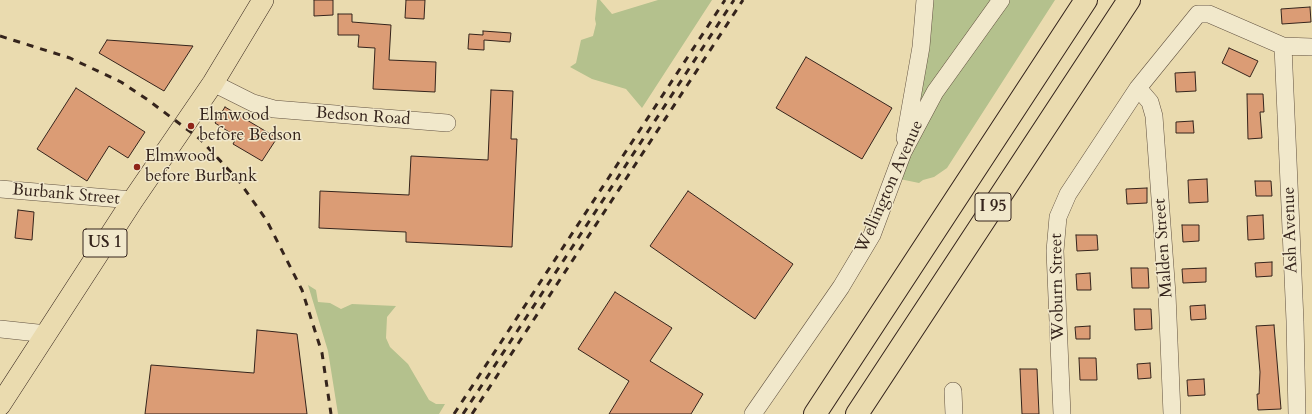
<!DOCTYPE html>
<style>
body{margin:0}
canvas{display:block;background:#eadbaf}
</style>
<canvas width="1312" height="414"></canvas>
<script>
const ctx = document.querySelector('canvas').getContext('2d');
ctx.lineJoin = 'round';
function fillPath(path, color) {
  ctx.fillStyle = color;
  ctx.fill(path, 'evenodd');
}
function poly(rows) {
  const path = new Path2D();
  for (const r of rows) {
    path.moveTo(r[0], r[1]);
    for (let i = 2; i < r.length; i += 2) path.lineTo(r[i], r[i + 1]);
  }
  return path;
}
function stroke(path, color, width, dash) {
  ctx.strokeStyle = color;
  ctx.lineWidth = width;
  ctx.lineCap = dash ? 'butt' : 'round';
  ctx.setLineDash(dash || []);
  ctx.stroke(path);
}
function drawText(font, color, halo, rows, align = 'center') {
  ctx.font = font + ' Cardo,serif';
  ctx.lineWidth = 3;
  ctx.setLineDash([]);
  ctx.textBaseline = 'middle';
  ctx.strokeStyle = halo;
  ctx.fillStyle = color;
  for (const [text, x, y, turn = 0] of rows) {
    ctx.save();
    ctx.translate(x, y);
    ctx.rotate((+turn || 0) * Math.PI / 180);
    ctx.textAlign = isNaN(turn) ? turn : align;
    if (halo) ctx.strokeText(text, 0, 0);
    ctx.fillText(text, 0, 0);
    ctx.restore();
  }
}
const green = poly([
 [597,0,600,0,612,14,658,0,712,0,642,108,626,89,592,79,570,67,576,63,581,40,593,36,596,24,595,19],
 [930,0,1055,0,947,168,934,177,923,180,919,183,895,178],
 [308,285,316,290,318,302,330,303,341,309,352,304,396,306,387,317,386,338,390,347,408,364,429,400,436,404,445,404,439,414,338,414,328,351]
]);
const building = poly([
 [314,0,333,0,333,15,314,16,314,0],
 [406,0,425,0,424,19,405,18,406,0],
 [1310,7,1311,22,1282,24,1281,9,1310,7],
 [338,14,352,14,352,22,391,25,389,60,436,62,435,92,373,89,375,48,358,47,359,35,338,35,338,14],
 [483,31,511,33,510,42,484,40,484,50,468,49,469,34,483,35,483,31],
 [107,40,193,46,164,91,99,53,107,40],
 [1229,48,1258,61,1250,77,1222,63,1229,48],
 [806,57,892,108,862,159,776,108,806,57],
 [1195,72,1196,91,1176,92,1175,73,1195,72],
 [76,88,145,132,128,158,109,146,87,181,37,149,76,88],
 [491,90,513,91,511,139,517,139,512,247,406,242,406,232,319,228,320,191,409,195,411,156,488,160,491,90],
 [1247,94,1263,94,1264,112,1260,112,1262,138,1248,139,1247,94],
 [225,107,277,138,262,161,233,144,237,137,215,123,225,107],
 [1193,121,1194,133,1176,133,1176,122,1193,121],
 [1207,179,1208,202,1189,203,1188,180,1207,179],
 [1255,181,1271,181,1272,196,1256,196,1255,181],
 [1147,188,1147,203,1127,204,1126,189,1147,188],
 [688,191,793,264,755,319,650,246,688,191],
 [18,210,34,212,32,240,15,238,18,210],
 [1263,215,1264,239,1248,240,1247,216,1263,215],
 [1182,225,1199,225,1199,241,1183,242,1182,225],
 [1076,235,1097,235,1098,250,1077,251,1076,235],
 [1272,262,1272,276,1256,277,1255,263,1272,262],
 [1131,268,1148,268,1149,288,1132,288,1131,268],
 [1206,268,1206,282,1183,283,1182,269,1206,268],
 [1090,273,1091,290,1077,290,1076,274,1090,273],
 [615,292,672,328,650,361,703,394,691,414,609,414,629,381,578,349,615,292],
 [1205,305,1206,319,1191,320,1190,306,1205,305],
 [1134,309,1151,309,1152,329,1135,330,1134,309],
 [1274,325,1281,409,1258,410,1257,394,1259,394,1260,372,1256,326,1274,325],
 [1090,326,1090,339,1076,339,1075,327,1090,326],
 [257,330,297,334,307,414,145,414,151,365,254,373,257,330],
 [1079,358,1096,358,1097,380,1080,380,1079,358],
 [1150,363,1151,378,1138,379,1137,364,1150,363],
 [1020,369,1037,369,1039,414,1022,414,1020,369],
 [1204,379,1205,395,1188,396,1187,380,1204,379]
]);
const minor = poly([
 [1283,46,1295,321,1297,414],
 [213,83,253,103,274,109,447,123],
 [1138,88,1150,102,1154,116,1167,294,1172,414],
 [905,138,921,47,925,0],
 [0,189,133,200],
 [0,329,47,334],
 [953,391,954,414],
 [753,414,841,287,872,235,903,152,935,92,1001,0],
 [1062,414,1055,251,1058,217,1068,194,1138,88,1198,14,1209,14,1283,46,1312,47]
]);
const major = poly([
 [0,405,133,200,213,83,263,0]
]);
const highway = poly([
 [815,414,1086,0],
 [857,414,1129,0]
]);
const rail = poly([
 [0,36,70,58,121,82,148,100,200,139,239,181,267,221,302,290,322,353,331,414],
 [454,414,725,0],
 [463,414,734,0],
 [472,414,743,0]
]);
const markers = [
 [191,126,4,"#8f2418"],
 [137,167,4,"#8f2418"]
];
const shields = [
 [993,207,36],
 [105,243,44]
];
const shieldNames = [
 ["I 95",993,207],
 ["US 1",105,243]
];
const poiNames = [
 ["Elmwood",199,116],
 ["before Bedson",199,136],
 ["Elmwood",145,157],
 ["before Burbank",145,177]
];
const streetNames = [
 ["Bedson Road",363,117,4],
 ["Wellington Avenue",890,187,-66],
 ["Burbank Street",66,195,5],
 ["Ash Avenue",1291,230,-92],
 ["Malden Street",1164,248,-94],
 ["Woburn Street",1058,287,-91]
];
fillPath(green, '#b4c18d');
fillPath(building, '#db9c75');
stroke(building, '#35241c', 1);
stroke(minor, '#625241', 18);
stroke(major, '#35241c', 22);
stroke(highway, '#35241c', 24);
stroke(minor, '#f1e8cb', 17);
stroke(major, '#eadbaf', 21);
stroke(highway, '#eadbaf', 22);
stroke(rail, '#35241c', 3, [7, 7]);
for (const [x, y, r, color] of markers) {
  const dot = new Path2D();
  dot.arc(x, y, r, 0, 2 * Math.PI);
  ctx.fillStyle = color;
  ctx.fill(dot);
  stroke(dot, '#f1e8cb', 1.5);
}
for (const [x, y, w] of shields) {
  const box = new Path2D();
  box.roundRect(x - w / 2, y - 14, w, 28, 3);
  ctx.fillStyle = '#f1e8cb';
  ctx.fill(box);
  stroke(box, '#35241c', 1);
}
drawText('bold 16px', '#35241c', null, shieldNames);
drawText('17px', '#35241c', '#f1e8cb', poiNames, 'left');
drawText('17px', '#35241c', '#f1e8cb', streetNames);
</script>
